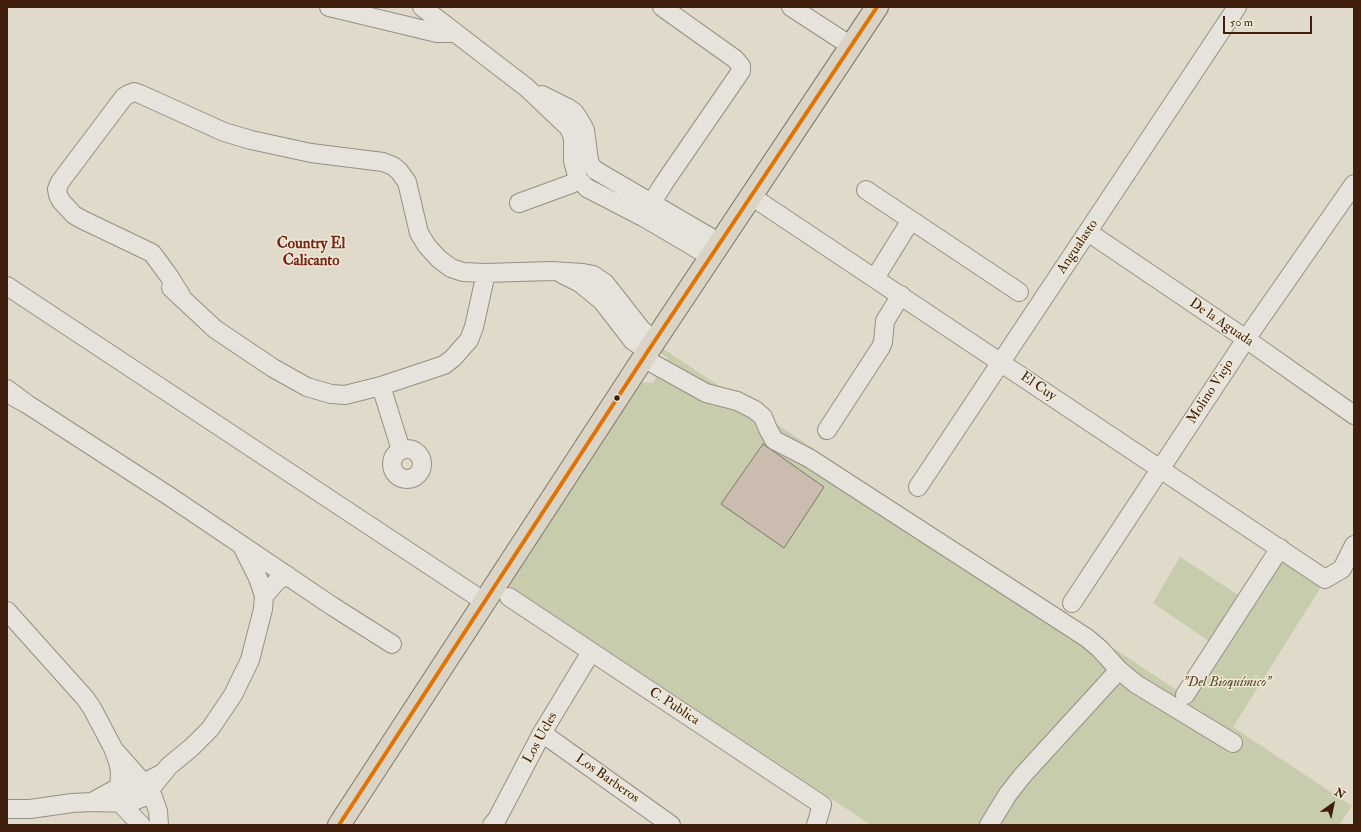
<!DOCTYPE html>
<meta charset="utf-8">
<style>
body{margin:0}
#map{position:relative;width:1361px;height:832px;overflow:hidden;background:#dfdac9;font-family:"IM FELL Double Pica",serif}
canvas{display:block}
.frame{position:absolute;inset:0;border:8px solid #3f1e0e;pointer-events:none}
.north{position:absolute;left:1313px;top:784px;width:40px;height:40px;-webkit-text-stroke:3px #efead7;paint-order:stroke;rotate:33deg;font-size:11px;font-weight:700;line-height:16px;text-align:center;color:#3f1e0e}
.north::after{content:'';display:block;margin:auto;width:14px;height:18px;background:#3f1e0e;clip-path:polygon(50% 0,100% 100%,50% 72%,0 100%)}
.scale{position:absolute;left:1223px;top:16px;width:89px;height:18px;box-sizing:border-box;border:2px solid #3f1e0e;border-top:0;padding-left:5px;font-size:12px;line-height:14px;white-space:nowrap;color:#3f1e0e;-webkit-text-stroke:3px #efead7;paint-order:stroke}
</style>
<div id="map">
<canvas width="1361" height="832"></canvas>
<div class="frame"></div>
<div class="north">N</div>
<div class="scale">50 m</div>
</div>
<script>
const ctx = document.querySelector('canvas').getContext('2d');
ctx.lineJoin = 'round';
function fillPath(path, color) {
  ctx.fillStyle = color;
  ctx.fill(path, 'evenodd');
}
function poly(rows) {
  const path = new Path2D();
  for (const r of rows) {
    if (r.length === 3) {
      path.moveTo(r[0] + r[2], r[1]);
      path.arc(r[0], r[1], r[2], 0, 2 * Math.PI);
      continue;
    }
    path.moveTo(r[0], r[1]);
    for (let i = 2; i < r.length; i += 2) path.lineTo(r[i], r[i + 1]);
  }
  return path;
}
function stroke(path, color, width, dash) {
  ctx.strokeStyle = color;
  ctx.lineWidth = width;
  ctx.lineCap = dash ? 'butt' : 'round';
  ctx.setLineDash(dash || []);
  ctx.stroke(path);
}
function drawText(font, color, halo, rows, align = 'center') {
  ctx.font = font + ' "IM FELL Double Pica",serif';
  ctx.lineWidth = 3;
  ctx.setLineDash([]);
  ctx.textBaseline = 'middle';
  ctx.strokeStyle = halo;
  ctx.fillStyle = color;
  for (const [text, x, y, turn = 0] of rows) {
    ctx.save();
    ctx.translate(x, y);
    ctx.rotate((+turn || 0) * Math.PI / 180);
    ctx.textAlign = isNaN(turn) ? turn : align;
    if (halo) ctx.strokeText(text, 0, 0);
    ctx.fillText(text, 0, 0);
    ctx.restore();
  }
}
const green = poly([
 [659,346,1184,695,1216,646,1153,603,1180,557,1246,600,1280,548,1326,579,1233,727,1352,806,1339,825,871,825,504,582,634,382,653,383,668,358,656,350]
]);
const building = poly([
 [763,444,824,487,784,548,721,504,763,444]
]);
const minor = poly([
 [329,7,437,33,455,33],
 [422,7,527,88,568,127,571,132,573,139,573,161,576,172,578,179,587,188,643,217,711,257],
 [791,7,851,46],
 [542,95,568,108,574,112,579,119,585,130,589,161,591,165,595,170,720,243],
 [866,190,911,220],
 [751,196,1325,579,1342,569,1354,545],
 [519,203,571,184,578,179],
 [643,217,664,183,741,71,741,66,735,59,662,7],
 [1088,232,1246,339,1354,415],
 [562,274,580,283,602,301,633,341,648,351],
 [875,278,911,220,1019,292],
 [7,286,485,602],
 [171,288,215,329,273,368,307,387,331,394,345,395,381,386,444,365,453,358,469,340,474,327,486,273,551,271,583,273,593,275,605,283,641,329,655,341],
 [181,295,169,276,152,253,83,220,74,215,61,201,58,195,57,189,60,182,124,97,129,94,134,92,140,94,224,132,251,140,311,153,383,162,393,166,399,171,407,182,419,233,427,246,439,259,451,268,463,272,486,273],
 [643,358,706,393,737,401,755,410,763,417,768,429,774,440,809,458,1087,638,1100,649,1119,670,1136,684,1233,743],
 [381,386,401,450],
 [7,389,27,404,7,393],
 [27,404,169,496,332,606,392,644],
 [827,430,881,347,883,342,885,321,901,295],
 [407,464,15],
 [918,487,1237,7],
 [243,548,258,578,264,596,277,581,287,575],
 [509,597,822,805,816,825],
 [1072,603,1246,339,1354,184],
 [7,611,85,698,92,708,113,748,118,762,120,771,119,793,121,800,124,807,141,825],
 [1185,695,1280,548],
 [542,733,671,825],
 [116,752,147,787,153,797,158,811,159,825],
 [163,773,147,781,119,787,92,802,129,803,144,797,169,766,192,747,210,729,233,695,250,660,263,609,264,596],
 [7,809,30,809,72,803,92,802],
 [492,825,497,819,542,733,591,652],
 [989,825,1008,794,1023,775,1119,670]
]);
const major = poly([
 [339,825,648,351,877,7]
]);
const bus1 = poly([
 [339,825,648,351,877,7]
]);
const markers = [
 [617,398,3.5,"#3f1e0e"]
];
const streetNames = [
 ["Angualasto",1078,247,-56],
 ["De la Aguada",1221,323,34],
 ["El Cuy",1038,387,34],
 ["Molino Viejo",1211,392,-57],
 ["C. Publica",674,707,33],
 ["Los Ucles",541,738,-61],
 ["Los Barberos",607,779,35]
];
const parkNames = [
 ["\"Del Bioquímico\"",1227,683]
];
const neighbourhoodNames = [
 ["Country El",311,245],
 ["Calicanto",311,262]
];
fillPath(green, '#c7ccac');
fillPath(building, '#cabdaf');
stroke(building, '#7e766b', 1);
stroke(minor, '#968f83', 20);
stroke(major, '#7e766b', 24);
stroke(minor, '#e6e3dc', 18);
stroke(major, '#dad4c6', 22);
stroke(bus1, '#e27202', 4);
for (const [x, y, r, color] of markers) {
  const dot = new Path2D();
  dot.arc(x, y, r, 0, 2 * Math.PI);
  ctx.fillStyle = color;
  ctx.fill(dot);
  stroke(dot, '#efead7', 1.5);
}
drawText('14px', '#3f1e0e', '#efead7', streetNames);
drawText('italic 14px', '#5c4730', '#efead7', parkNames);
drawText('bold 15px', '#7a1f14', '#efead7', neighbourhoodNames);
</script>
